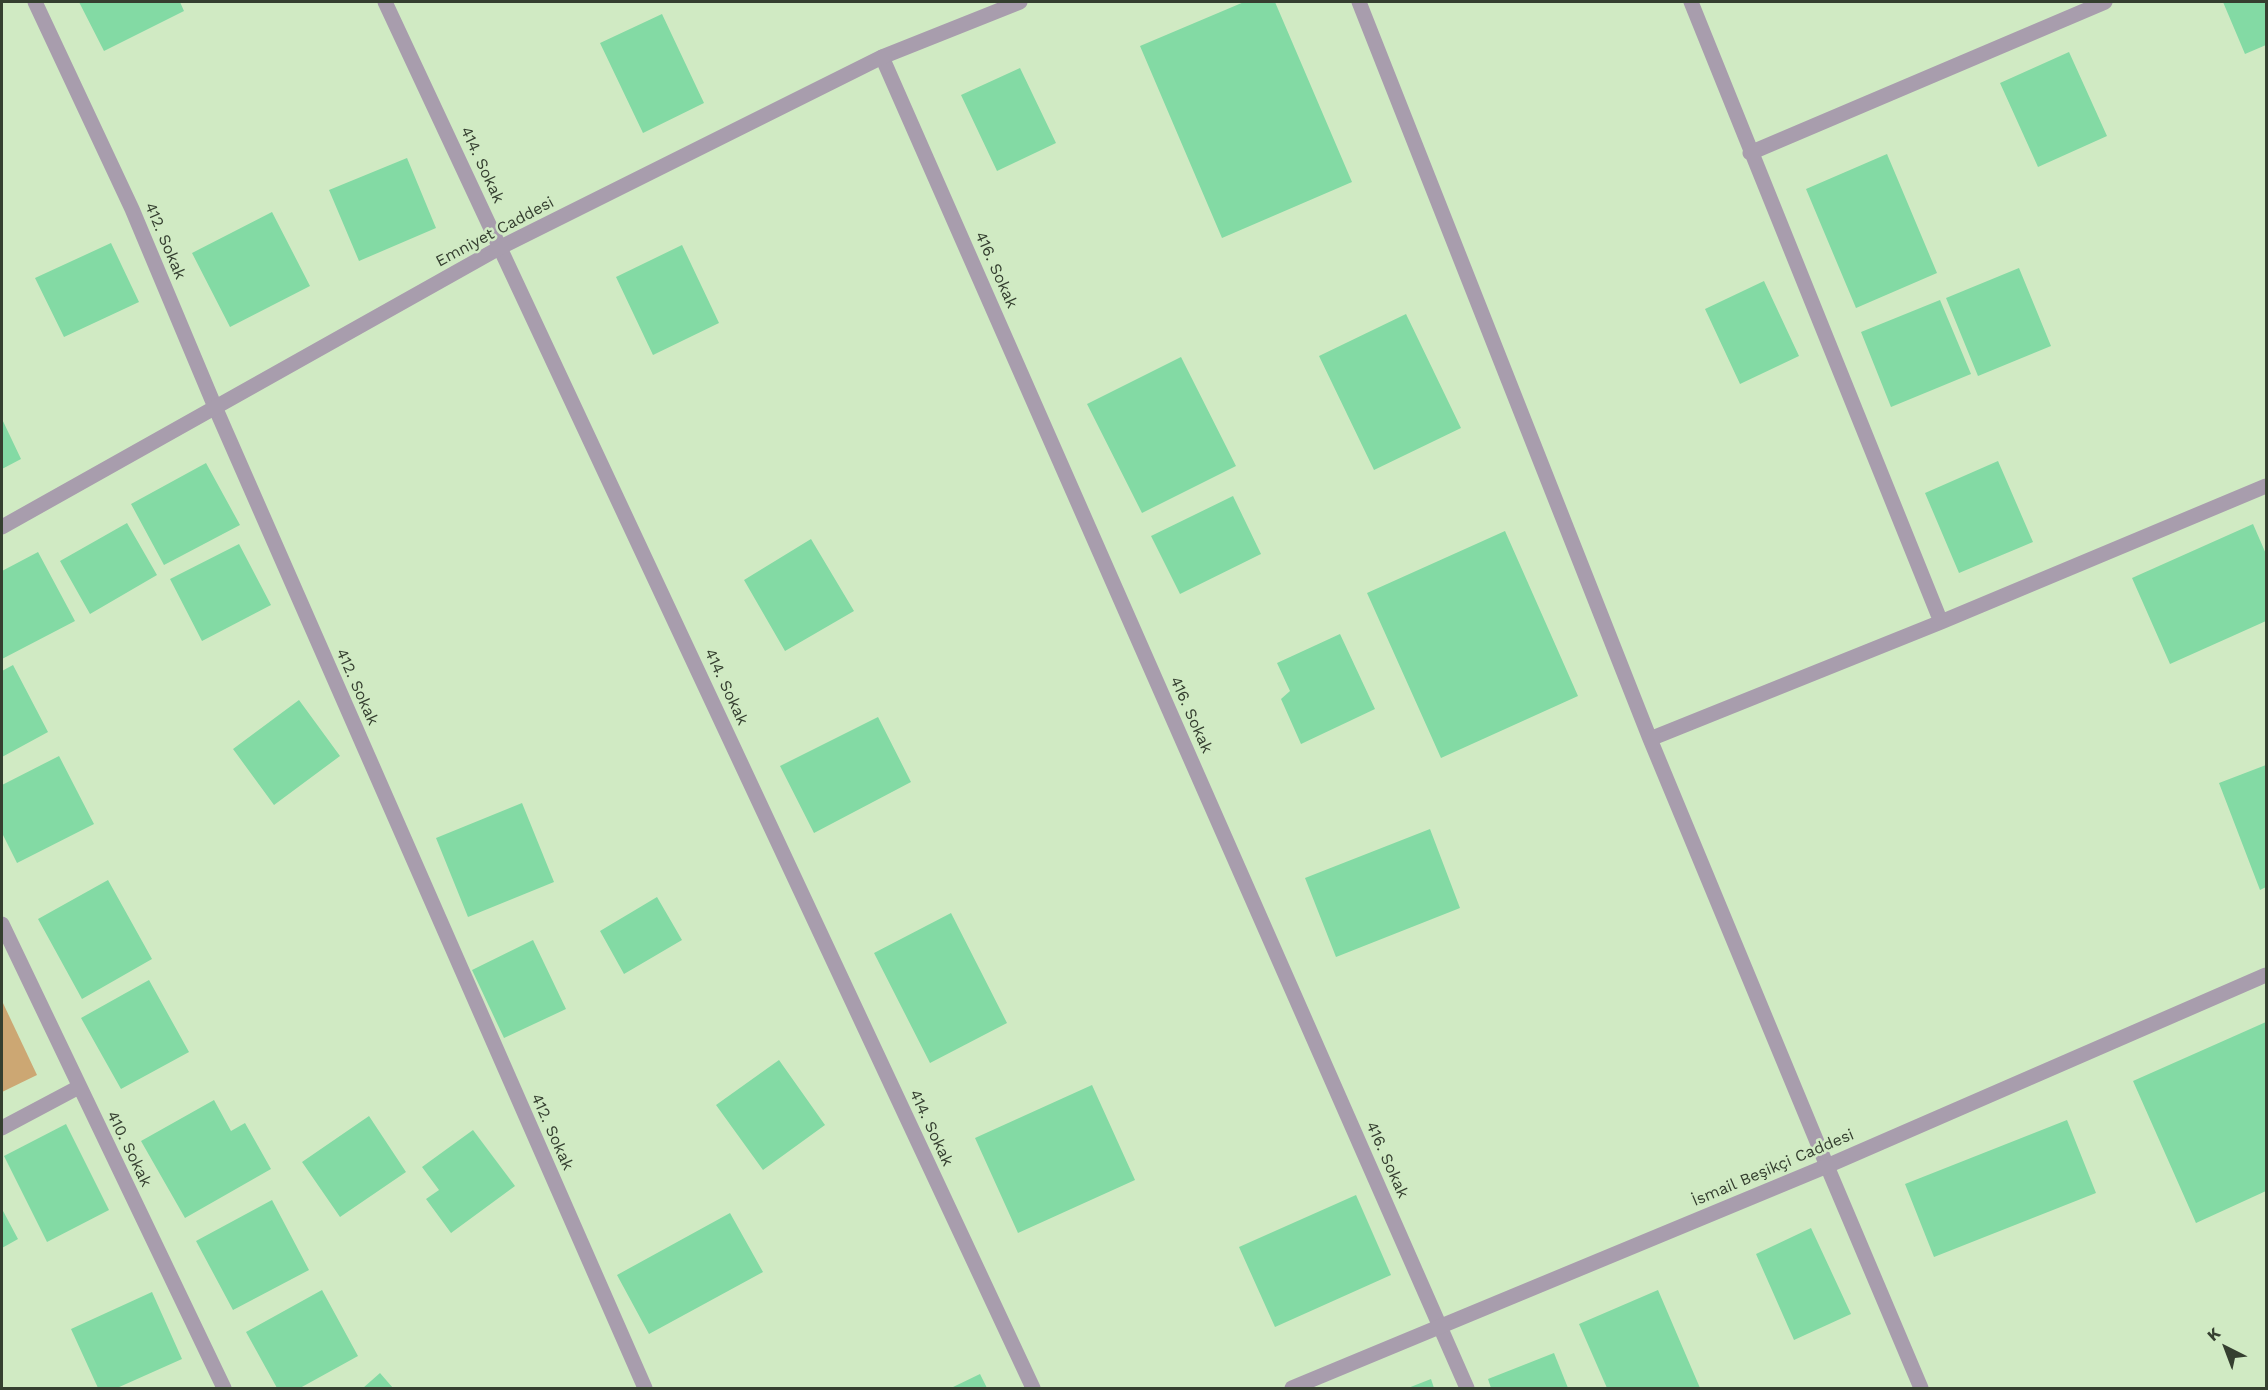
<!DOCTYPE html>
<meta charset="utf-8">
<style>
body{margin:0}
#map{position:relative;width:2268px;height:1390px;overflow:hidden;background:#d0eac3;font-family:"Work Sans",sans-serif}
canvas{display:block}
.frame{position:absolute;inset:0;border:3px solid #353f30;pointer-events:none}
.north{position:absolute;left:2196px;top:1318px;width:60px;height:60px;-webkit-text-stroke:4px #d0eac3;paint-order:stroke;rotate:318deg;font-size:16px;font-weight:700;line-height:24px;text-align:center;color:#353f30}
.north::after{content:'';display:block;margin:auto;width:21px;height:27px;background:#353f30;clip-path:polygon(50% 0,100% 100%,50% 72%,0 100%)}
</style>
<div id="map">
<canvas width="2268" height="1390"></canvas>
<div class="frame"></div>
<div class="north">K</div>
</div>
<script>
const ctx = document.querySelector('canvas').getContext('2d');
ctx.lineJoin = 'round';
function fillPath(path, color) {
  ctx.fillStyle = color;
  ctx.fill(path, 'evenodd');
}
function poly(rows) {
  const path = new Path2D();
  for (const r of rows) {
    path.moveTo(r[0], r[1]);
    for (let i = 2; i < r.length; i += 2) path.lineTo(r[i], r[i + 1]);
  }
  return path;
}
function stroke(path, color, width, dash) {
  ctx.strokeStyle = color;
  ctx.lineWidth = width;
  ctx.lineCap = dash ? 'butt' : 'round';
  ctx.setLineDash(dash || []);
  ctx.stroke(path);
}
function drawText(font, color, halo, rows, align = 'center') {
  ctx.font = font + ' "Work Sans",sans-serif';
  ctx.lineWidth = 5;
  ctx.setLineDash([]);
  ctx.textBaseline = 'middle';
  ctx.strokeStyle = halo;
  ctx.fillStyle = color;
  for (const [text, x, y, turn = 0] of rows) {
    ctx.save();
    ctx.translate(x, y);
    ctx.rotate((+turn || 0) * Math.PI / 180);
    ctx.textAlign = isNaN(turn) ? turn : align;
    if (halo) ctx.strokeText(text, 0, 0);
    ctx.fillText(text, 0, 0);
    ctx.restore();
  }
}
const green = poly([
 [2,1001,37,1075,2,1092]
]);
const building = poly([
 [79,2,180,2,184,11,104,51],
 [1244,2,1275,2,1352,182,1222,238,1140,46],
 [2223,2,2266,2,2266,45,2245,54],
 [662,14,704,103,643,133,600,43],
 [2069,52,2107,136,2038,167,2000,83],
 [1020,68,1056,143,997,171,961,95],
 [1887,154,1937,273,1856,308,1806,189],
 [407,158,436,228,359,261,329,190],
 [272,212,310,286,230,327,192,253],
 [111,243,139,302,64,337,35,278],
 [682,245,719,323,653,355,616,277],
 [2019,268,2051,346,1978,376,1946,298],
 [1764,281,1799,356,1740,384,1705,309],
 [1940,300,1971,374,1891,407,1861,332],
 [1406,314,1461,428,1374,470,1319,356],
 [1181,357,1236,466,1142,513,1087,404],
 [2,419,21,459,2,469],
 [1998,461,2033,542,1959,573,1925,493],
 [206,463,240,525,164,565,131,504],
 [1233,496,1261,554,1180,594,1151,536],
 [127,523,157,575,90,614,60,561],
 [2253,524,2266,554,2266,621,2170,664,2132,578],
 [1505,531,1578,696,1441,758,1367,593],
 [811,539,854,611,785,651,744,580],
 [239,544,271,605,202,641,170,579],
 [38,552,75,621,2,659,2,571],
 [1340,634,1375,709,1301,744,1281,699,1290,691,1277,663],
 [13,665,48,732,2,757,2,671],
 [299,700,340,756,274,805,233,749],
 [878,717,911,782,814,833,780,766],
 [59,756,94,824,17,863,2,833,2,785],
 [2266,765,2266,887,2260,890,2219,783],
 [522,803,554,882,468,917,436,838],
 [1430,829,1460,908,1336,957,1305,878],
 [108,880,152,959,82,999,38,919],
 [657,897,682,940,624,974,600,931],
 [951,913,1007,1023,930,1063,874,953],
 [533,940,566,1009,504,1038,472,970],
 [149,980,189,1052,121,1089,81,1018],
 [2266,1022,2266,1191,2196,1223,2133,1081],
 [779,1060,825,1125,763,1170,716,1105],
 [1092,1085,1135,1180,1018,1233,975,1138],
 [214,1100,231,1131,245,1123,271,1169,185,1218,141,1141],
 [369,1116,406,1172,340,1217,302,1162],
 [2067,1120,2096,1193,1934,1257,1905,1184],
 [66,1124,109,1210,47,1242,4,1156],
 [473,1130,515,1186,451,1233,426,1199,439,1190,422,1167],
 [1356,1195,1391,1275,1275,1327,1239,1247],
 [272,1200,309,1270,233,1310,196,1241],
 [2,1209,18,1239,2,1248],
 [730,1213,763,1272,649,1334,617,1275],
 [1811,1228,1851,1314,1794,1340,1756,1254],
 [322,1290,358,1356,300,1388,277,1388,246,1332],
 [1658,1290,1700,1388,1607,1388,1579,1324],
 [152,1292,182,1359,117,1388,98,1388,71,1329],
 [1554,1353,1568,1388,1491,1388,1488,1379],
 [380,1373,393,1388,363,1388],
 [980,1374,987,1388,951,1388],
 [1431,1379,1434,1388,1408,1388]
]);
const minor = poly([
 [35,2,132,209,215,407,645,1388],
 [385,2,1033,1388],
 [1359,2,1650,739,1827,1166,1921,1388],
 [1691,2,1941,622],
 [882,57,1467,1388],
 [1750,153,2105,2],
 [1650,739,1941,622,2266,486],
 [2,924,224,1388],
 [2,1128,79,1087]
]);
const tertiary = poly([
 [2,527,501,247,882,57,1020,2],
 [1292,1388,1827,1166,2266,975]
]);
const streetNames = [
 ["414. Sokak",482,165,65],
 ["Emniyet Caddesi",495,232,-28],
 ["412. Sokak",165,241,67],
 ["416. Sokak",996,270,66],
 ["412. Sokak",357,687,66],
 ["414. Sokak",726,687,65],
 ["416. Sokak",1191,715,66],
 ["414. Sokak",931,1128,65],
 ["412. Sokak",552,1132,66],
 ["410. Sokak",129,1149,64],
 ["416. Sokak",1387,1160,66],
 ["İsmail Beşikçi Caddesi",1773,1168,-23]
];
fillPath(green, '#cca773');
fillPath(building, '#83daa4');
stroke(minor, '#a89dad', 15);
stroke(tertiary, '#a89dad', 15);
drawText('16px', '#353f30', '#d0eac3', streetNames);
</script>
